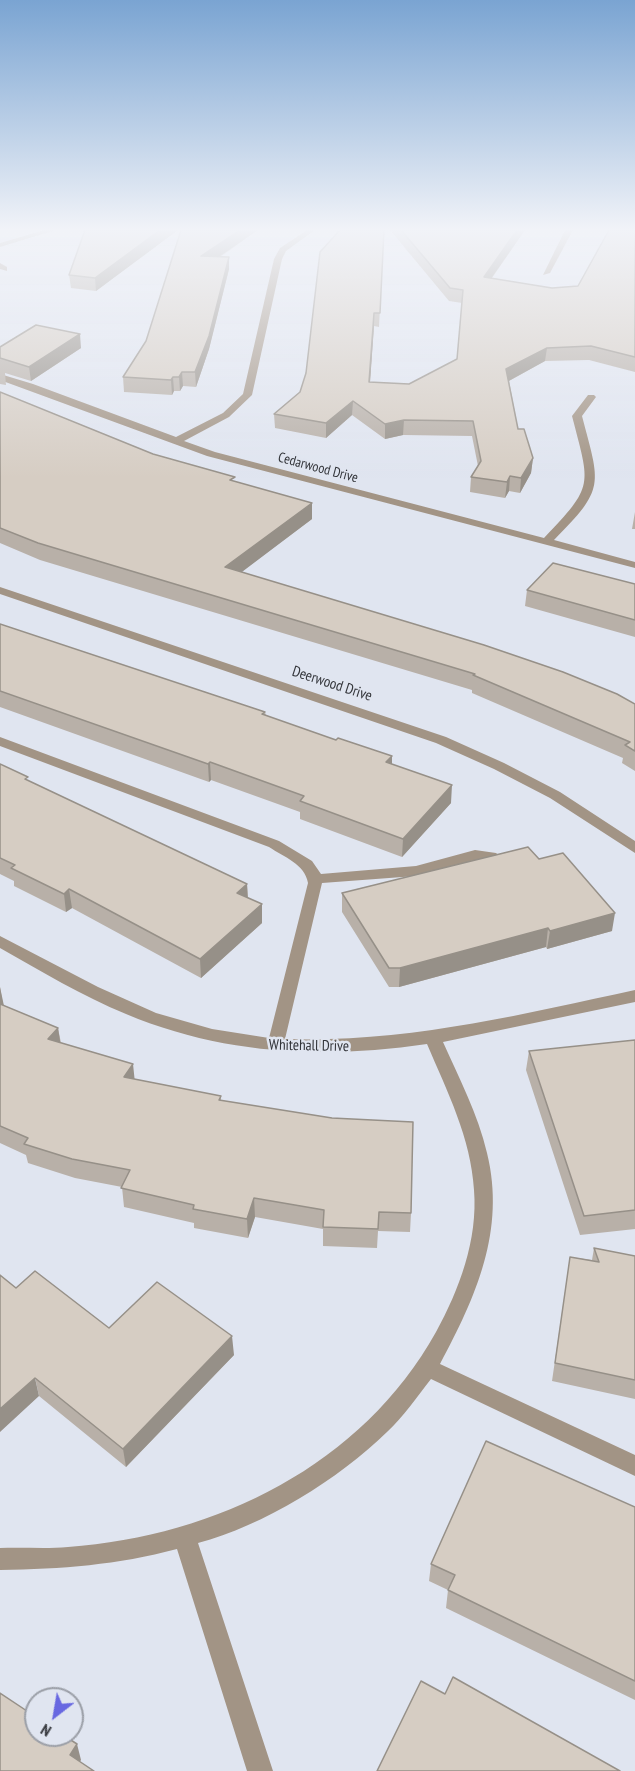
<!DOCTYPE html>
<style>
body{margin:0}
#map{position:relative;width:635px;height:1771px;overflow:hidden;background:#e0e5f0;font-family:"PT Sans Narrow",sans-serif}
canvas{display:block}
.north{position:absolute;left:24px;top:1687px;width:60px;height:60px;box-sizing:border-box;background:#e0e5f0;border:2px solid #9b9fa7;border-radius:50%;rotate:211deg;font-size:16px;font-weight:700;line-height:24px;text-align:center;color:#33353a}
.north::after{content:'';display:block;margin:auto;width:21px;height:27px;background:#6868e1;clip-path:polygon(50% 0,100% 100%,50% 72%,0 100%)}
</style>
<div id="map">
<canvas width="635" height="1771"></canvas>
<div class="north">N</div>
</div>
<script>
const context = document.querySelector('canvas').getContext('2d');
context.lineJoin = 'round';
function fill(path, color) { context.fillStyle = color; context.fill(path, 'evenodd'); }
function trace(path, color, width, dash) { context.strokeStyle = color; context.lineWidth = width; context.lineCap = dash ? 'butt' : 'round'; context.setLineDash(dash || []); context.stroke(path); }
function drawText(font, color, halo, rows, align = 'center') {
  context.font = font + ' "PT Sans Narrow",sans-serif'; context.lineWidth = 5; context.setLineDash([]); context.textBaseline = 'middle'; context.strokeStyle = halo; context.fillStyle = color; for (const [text, x, y, turn = 0] of rows) {
    context.save(); context.translate(x, y); context.rotate((+turn || 0) * Math.PI / 180); context.textAlign = isNaN(turn) ? turn : align; if (halo) context.strokeText(text, 0, 0); context.fillText(text, 0, 0); context.restore();
  }
}
fill(new Path2D(`
 M44,230H56L0,247V243Z
 M307,230H315L286,251L282,259L252,395L229,417L184,441L215,452L544,538C595,485 590,486 572,416L588,395H594L596,397L582,416C600,485 606,488 554,540L635,562V568L207,456L0,380V374L33,384L176,437L223,413L243,394L274,259L280,248Z
 M565,230H573L550,273L543,275Z
 M0,263L7,267V271L0,269Z
 M0,587L446,737L504,763L560,792L635,841V853L550,798L494,769L436,743L0,594Z
 M0,737L279,841L312,861L321,874L416,866L475,850L496,853L512,865L505,870L488,860H475L416,876L322,883L285,1039C405,1043 519,1015 635,990V1002L443,1042C459,1078 478,1114 487,1153C506,1230 476,1297 440,1364L635,1455V1476L431,1379C417,1397 403,1417 387,1432C339,1479 263,1526 198,1543L273,1771H247L177,1549C117,1565 62,1569 0,1570V1548C23,1547 46,1549 68,1547C217,1536 362,1465 436,1332C459,1290 478,1240 474,1190C471,1138 447,1091 427,1044C324,1059 224,1055 126,1014C82,996 41,971 0,948V936L98,987L156,1013L212,1029L269,1038L308,883C305,864 284,857 269,847L0,746Z`), '#a29485');
fill(new Path2D(`
 M85,230H178L96,291L71,288L69,275Z
 M181,230H258L220,257H229V269L209,349L196,387L183,386L180,391H174L172,395L124,392L123,377L146,341Z
 M384,230L379,327L374,326L370,382L409,384L457,359L462,303L449,301L390,230H525L492,278L552,288L578,286L635,230V372L589,360L545,361L509,381L518,429L533,458L531,473L520,493L509,491L505,498L470,492L471,477L478,466L472,436L403,435L385,439L352,415L326,438L275,428L274,414L300,392Z
 M0,347L81,348L31,381L5,373L6,385L0,384Z
 M0,392L153,454L235,482L312,519L241,572L635,704V771L622,763L623,758L472,693V690L40,560L0,543Z
 M635,512V529H632Z
 M635,584V637L525,606L527,590Z
 M0,624L265,712L266,716L336,740L392,756V764L451,803L402,857L300,819V812L211,780L209,782L0,707Z
 M0,764L29,781L247,884L248,898L262,904V923L201,978L72,908L66,912L14,886V881L0,874Z
 M539,859L612,931L547,949L546,947L399,987H389L342,912V893Z
 M0,987L3,1005L58,1028L61,1043L134,1079L221,1096V1100L411,1213L410,1232L378,1231L377,1248L323,1246V1229L255,1217L248,1238L194,1228V1223L124,1207L122,1187L75,1178L28,1163L26,1155L0,1143Z
 M635,1041V1229L580,1235L526,1070L529,1051Z
 M594,1248L635,1256V1399L552,1381L570,1257L592,1260Z
 M16,1288L109,1328L234,1355L126,1467L39,1396Z
 M635,1507V1700L446,1608L448,1590L429,1581L431,1564Z`), '#b8b0a8');
fill(new Path2D(`
 M160,230H178L96,291L95,278Z
 M240,230H258L201,269V256Z
 M517,230H525L483,290L484,277Z
 M229,257V269L209,349L196,387L195,372Z
 M374,313V326L369,396V382Z
 M80,334L81,348L31,381L29,367Z
 M547,348L545,361L505,383L506,369Z
 M182,372L183,386L180,391L179,377Z
 M173,377L174,391L172,395L171,380Z
 M353,401L352,415L326,438V423Z
 M404,420L403,435L385,439V424Z
 M533,458L531,473L520,493L521,478Z
 M510,476L509,491L505,498L507,482Z
 M312,503V519L226,584L225,567Z
 M392,756V774L386,762Z
 M210,762L211,780L209,782L208,764Z
 M452,785L451,803L402,857L403,839Z
 M247,884L248,903L237,893Z
 M69,889L72,908L66,912L64,894Z
 M262,904V923L201,978L200,959Z
 M615,913L612,931L547,949L550,931Z
 M548,928L546,947L399,987L400,968Z
 M0,987L4,1006L0,1009Z
 M58,1028L61,1047L48,1039Z
 M133,1064L135,1083L124,1077Z
 M254,1198L255,1217L248,1238L247,1219Z
 M232,1336L234,1355L126,1467L123,1449Z
 M35,1378L39,1396L0,1432V1409Z
 M77,1744L81,1760L74,1771L70,1755Z`), '#969088');
const building = new Path2D(`
 M85,230H160L95,278L69,275Z
 M181,230H240L201,256L229,257L209,336L195,372H182L179,377H173L171,380L123,377L146,341Z
 M340,230H384L380,313H374L369,382L409,384L457,359L463,290L450,288L401,230H517L484,277L552,288L578,286L609,230H635V357L591,346L547,348L506,369L518,429H524L533,458L521,478L510,476L507,482L471,477L481,461L473,421L404,420L385,424L353,401L326,423L274,414L300,392L306,373L320,252Z
 M36,325L80,334L29,367L0,358V347Z
 M0,392L153,454L235,477L230,480L312,503L225,567L484,645L563,672L617,694L635,704V751L625,745L630,742L473,675L475,674L38,543L0,528Z
 M553,563L635,584V620L527,590Z
 M0,624L265,712L262,714L336,740L338,738L392,756L386,762L452,785L403,839L300,801L304,796L210,762L208,764L0,691Z
 M0,764L28,777L25,779L247,884L237,893L262,904L200,959L69,889L64,894L11,868L15,865L0,858Z
 M528,847L539,859L563,853L615,913L550,931L548,928L400,968H389L342,893Z
 M0,1004L58,1028L48,1039L133,1064L124,1077L221,1096L219,1100L332,1118L413,1122L411,1213L379,1212L378,1229L323,1227L324,1210L254,1198L247,1219L193,1209L194,1205L121,1188L130,1170L72,1159L24,1144L28,1138L0,1126Z
 M635,1040V1210L584,1216L529,1051Z
 M594,1248L635,1256V1380L555,1363L570,1257L599,1262Z
 M35,1271L109,1328L157,1282L232,1336L123,1449L35,1378L0,1409V1275L16,1288Z
 M486,1441L635,1507V1681L448,1590L455,1575L431,1564Z
 M453,1677L620,1771H377L421,1681L445,1694Z
 M0,1693L36,1717V1735H63L77,1744L70,1755L94,1771H0Z`);
fill(building, '#d6cdc3');
trace(building, '#969088', 1.5);
const sky = context.createLinearGradient(0, 0, 0, 478);
sky.addColorStop(0, '#7aa4d2');
sky.addColorStop(0.48, '#f1f3f8');
sky.addColorStop(1, '#f1f3f800');
context.fillStyle = sky;
context.fillRect(0, 0, 635, 478);
drawText('14px', '#33353a', '#e0e5f0', [
 ["Cedarwood Drive",318,468,15]
]);
drawText('15px', '#33353a', '#e0e5f0', [
 ["Deerwood Drive",332,684,18],
 ["Whitehall Drive",309,1046,1]
]);
</script>
